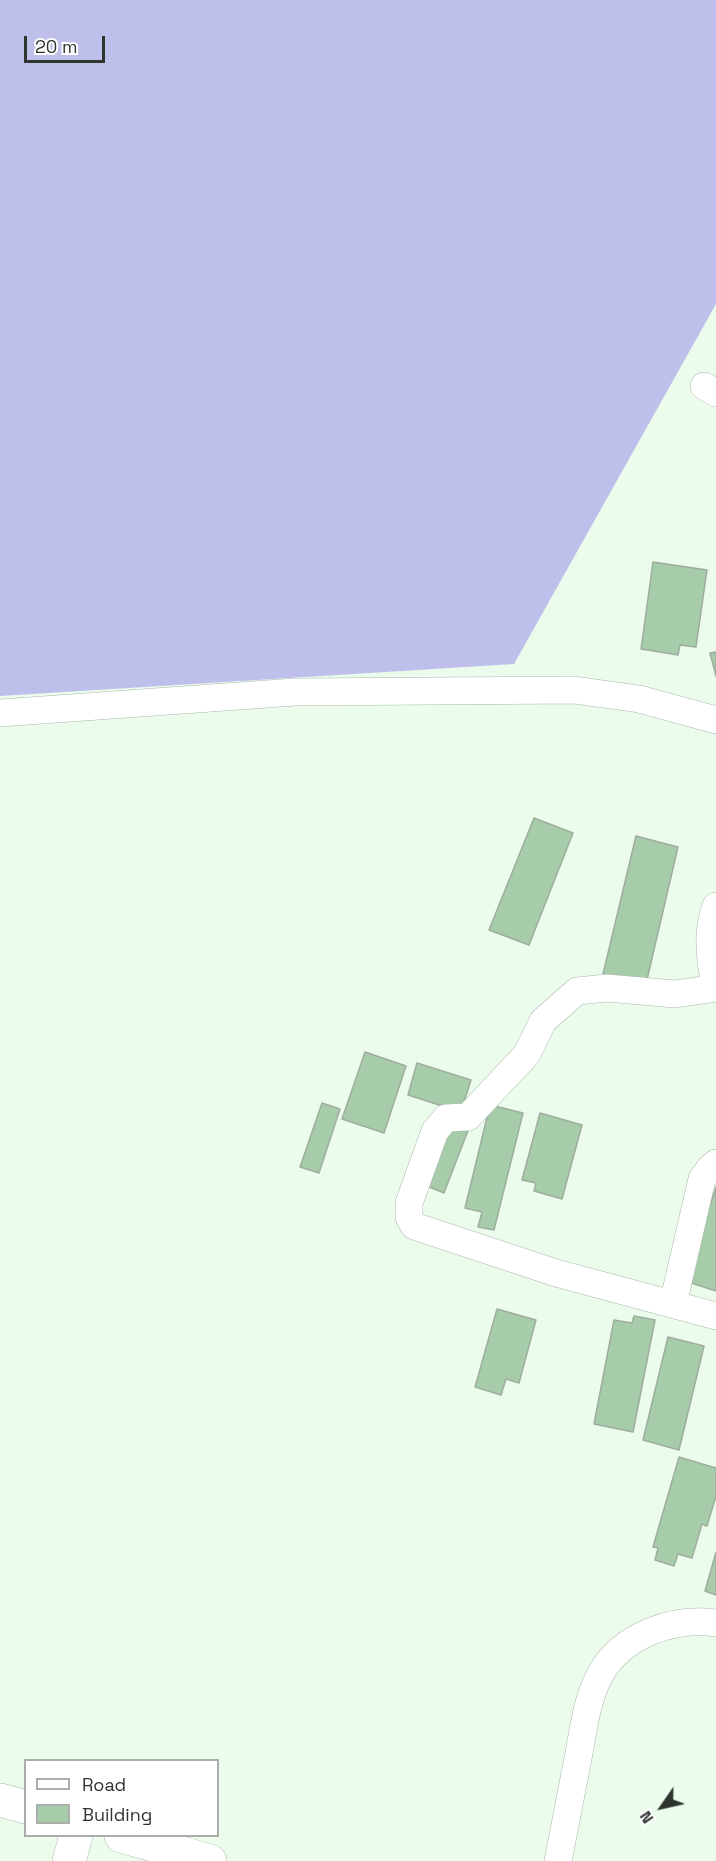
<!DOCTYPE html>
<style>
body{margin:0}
#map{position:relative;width:716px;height:1861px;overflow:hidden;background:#ebfbec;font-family:"Space Grotesk",sans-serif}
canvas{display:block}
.legend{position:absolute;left:24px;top:1759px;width:195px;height:78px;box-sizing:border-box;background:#fff;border:2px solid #abaeab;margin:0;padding:8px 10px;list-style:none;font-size:18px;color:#2e342e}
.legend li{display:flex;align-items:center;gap:12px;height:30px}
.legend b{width:30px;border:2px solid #abaeab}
.north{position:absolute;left:632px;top:1777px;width:60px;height:60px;-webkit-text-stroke:4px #fff;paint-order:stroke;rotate:236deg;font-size:16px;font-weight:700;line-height:24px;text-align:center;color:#2e342e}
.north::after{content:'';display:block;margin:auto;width:21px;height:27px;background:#2e342e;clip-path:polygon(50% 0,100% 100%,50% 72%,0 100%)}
.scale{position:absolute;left:24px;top:36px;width:81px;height:27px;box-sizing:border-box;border:3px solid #2e342e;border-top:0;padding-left:8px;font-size:18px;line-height:21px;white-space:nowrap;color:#2e342e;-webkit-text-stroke:4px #fff;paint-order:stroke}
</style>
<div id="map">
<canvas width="716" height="1861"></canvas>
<ul class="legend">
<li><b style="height:8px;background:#fff"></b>Road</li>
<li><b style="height:16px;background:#a6cca9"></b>Building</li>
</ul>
<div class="north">N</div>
<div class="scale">20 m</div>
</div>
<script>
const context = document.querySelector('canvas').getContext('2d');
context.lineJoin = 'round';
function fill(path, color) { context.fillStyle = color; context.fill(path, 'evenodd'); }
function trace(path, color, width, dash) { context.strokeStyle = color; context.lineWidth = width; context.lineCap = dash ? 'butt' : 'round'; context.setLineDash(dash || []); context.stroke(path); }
fill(new Path2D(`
 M0,0H716V304L514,664L0,696Z`), '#bfbfeb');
const building = new Path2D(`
 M653,562L707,570L696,647L680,645L678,655L641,649Z
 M716,652V676L710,653Z
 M534,818L573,833L529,945L489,930Z
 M636,836L678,847L646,984L603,974Z
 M365,1052L406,1066L384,1133L342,1119Z
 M417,1063L471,1080L461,1112L408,1095Z
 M322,1103L340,1109L319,1173L300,1167Z
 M490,1105L523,1113L494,1230L478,1227L482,1212L465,1208Z
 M540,1113L582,1125L562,1199L534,1191L536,1183L522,1180Z
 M451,1121L469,1128L444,1193L427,1186Z
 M716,1187V1291L685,1281Z
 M497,1309L536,1320L519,1383L506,1379L501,1395L475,1387Z
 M634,1316L655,1320L633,1432L594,1424L614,1320L632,1323Z
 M668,1337L704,1346L679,1450L643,1440Z
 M679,1457L716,1468V1496L707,1526L702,1524L692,1558L678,1554L674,1566L655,1560L658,1548L653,1547Z
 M716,1552V1595L705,1591Z`);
fill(building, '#a6cca9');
trace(building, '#9ead9f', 1.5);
const minor = new Path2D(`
 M704,386L716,393
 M0,713L295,692L574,690L639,699L716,720
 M716,906C706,931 710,963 716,988
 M716,988L675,994L607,988L577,991L543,1021L527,1054L468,1117L446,1118L435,1131L409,1203V1217L414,1226L556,1273L716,1316
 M673,1304L702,1179L710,1168L716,1163
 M558,1861C565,1825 572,1789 579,1753C584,1726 587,1698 601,1673C623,1635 673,1617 716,1623`);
const trunk = new Path2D(`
 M0,1800L26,1807
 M121,1836L210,1861
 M69,1861L76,1836`);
trace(minor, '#a9b8aa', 28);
trace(trunk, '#a9b8aa', 34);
trace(minor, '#fff', 27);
trace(trunk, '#fff', 33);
</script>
